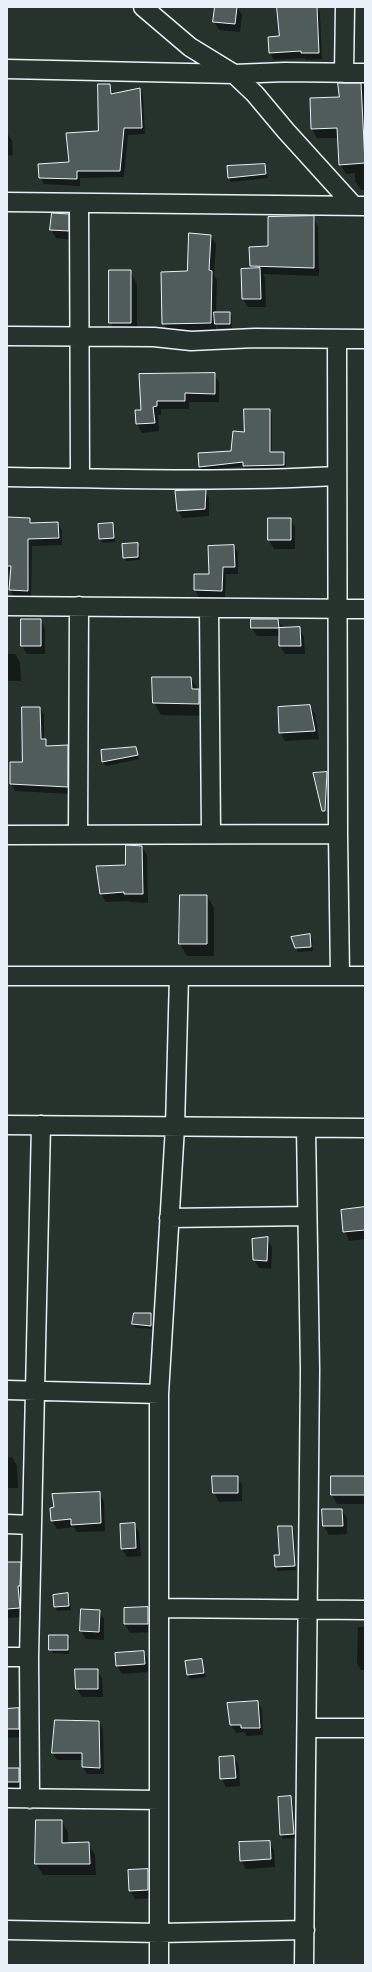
<!DOCTYPE html>
<style>
body{margin:0}
#map{position:relative;width:372px;height:1972px;overflow:hidden;background:#26332d;font-family:Caveat,sans-serif}
canvas{display:block}
.frame{position:absolute;inset:0;border:8px solid #e8f1f8;pointer-events:none}
</style>
<div id="map">
<canvas width="372" height="1972"></canvas>
<div class="frame"></div>
</div>
<script>
const context = document.querySelector('canvas').getContext('2d');
context.lineJoin = 'round';
function fill(path, color) { context.fillStyle = color; context.fill(path, 'evenodd'); }
function trace(path, color, width, dash) { context.strokeStyle = color; context.lineWidth = width; context.lineCap = dash ? 'butt' : 'round'; context.setLineDash(dash || []); context.stroke(path); }
fill(new Path2D(`
 M216,7H237L242,15L240,32L219,30L214,21Z
 M278,7H317L320,13L322,59L306,60L305,58L274,60L270,53L280,37Z
 M339,84H365V190H361L355,181V173L346,174L340,164L339,138H317L312,129L311,99L340,98Z
 M110,85L114,95L139,89L143,96L145,134L128,135L124,177L80,178V186L44,184L40,177L70,163L99,132Z
 M7,133L12,141L13,155L7,156Z
 M265,165L268,178L231,182L229,178Z
 M68,215L73,224V240L56,238L51,229Z
 M313,217L318,226L319,276L263,274L265,278L266,307H248L243,299L253,270L251,266L269,247Z
 M211,236L216,244L214,275L217,280L216,313H229L232,317V328H218L216,324V331L168,332L163,323Z
 M130,271L137,284V335H117L110,323Z
 M214,374L219,382V402H189V409H161V415H158L159,431L142,433L137,424L136,411H142L140,375Z
 M270,410L272,414V453H284L286,457V469H246L244,466L202,471L200,467L199,454L232,452L245,433Z
 M205,491L209,498V516L182,518L178,511L176,492Z
 M7,518L29,519L32,524L58,523L62,531V545L32,546L31,598L14,597L10,589L11,573L7,568Z
 M269,519H290L295,527V549H274L269,540Z
 M112,524L115,528V542L103,543L100,539Z
 M137,544L140,548V560L126,561L124,557Z
 M234,546L238,553V574H226L225,597H199L195,590V575H210Z
 M40,620L45,628V654H27L22,646Z
 M278,620L283,628H299L304,637L305,654H285L280,646V636H257L252,628Z
 M7,654H15L20,662L21,681H7Z
 M191,678L206,702V716L161,715L154,703Z
 M310,706L315,714L319,739L285,741L280,732Z
 M40,708L44,715V740L49,747L67,746L72,753L71,794L15,791L11,784L23,763Z
 M136,748L139,759L106,766L103,762L102,751Z
 M327,773L329,777L325,815L314,774Z
 M142,847L147,855L148,903L130,902L129,901L106,902L101,894Z
 M207,896L214,908V956H187L180,944Z
 M309,935L312,939L313,951L298,952L296,947Z
 M365,1208V1239L349,1241L342,1224Z
 M267,1239L272,1247L271,1269L259,1268L254,1259Z
 M150,1314L152,1318L153,1329L136,1328L133,1324Z
 M12,1457L17,1466L18,1488H7V1458Z
 M213,1477H237L242,1485V1501L219,1502L214,1493Z
 M332,1477H365V1504H337L332,1495Z
 M99,1493L104,1501L105,1531L77,1532L74,1527L57,1529L52,1521Z
 M323,1510H342L347,1518V1534L329,1535L324,1526Z
 M134,1524L139,1532L141,1556L127,1557L122,1549Z
 M292,1527L294,1531L296,1570L278,1571L276,1567Z
 M7,1563H20L25,1571L24,1617L7,1618Z
 M67,1594L70,1598L71,1610L57,1611L55,1607Z
 M148,1608L153,1617V1632L130,1633L125,1624V1609Z
 M99,1611L104,1619V1640L86,1639L81,1631Z
 M358,1627H365V1670H361L357,1663Z
 M67,1636L70,1640L69,1654L53,1653L50,1649Z
 M144,1652L148,1660L149,1672L122,1674L117,1666Z
 M201,1660L206,1677L190,1679L188,1675Z
 M97,1670L102,1678L103,1697H82L77,1689Z
 M258,1702L262,1710L263,1735L246,1736L244,1732L236,1733L231,1725L228,1704Z
 M18,1709L23,1718V1737L7,1738V1710Z
 M99,1722L103,1729L104,1774H87L83,1767V1760H57L53,1753Z
 M234,1757L239,1766L240,1786L226,1787L221,1778Z
 M7,1769H19L24,1777V1790L7,1791Z
 M290,1797L293,1801L295,1838L283,1839L281,1835Z
 M37,1821H62L68,1833V1844L88,1843L95,1855L96,1875H43L36,1864Z
 M269,1842L274,1850L275,1867L246,1869L241,1860Z
 M147,1870L152,1878L153,1898L135,1899L130,1891Z`), '#0007');
const building = new Path2D(`
 M215,7H237L235,24L213,22Z
 M277,7H317L319,53H301V51L269,53L268,37L279,36Z
 M338,83H361L365,163L339,165L337,128L311,129L310,98L339,97Z
 M98,84H110L111,94L140,88L142,128H124L120,171H77V179L39,178L38,164L69,162L66,133L98,131Z
 M265,164L266,174L228,178L227,166Z
 M52,213L69,214V231L50,230Z
 M314,216V268L250,266L249,247L268,246V217Z
 M189,233L211,235L209,270L212,271L211,323L162,324L161,272L187,271Z
 M260,268L261,299H242L241,269Z
 M109,270H131V323H109Z
 M214,312H230V324H215Z
 M215,373V394L185,393V401H157V406L153,407L155,423L136,424L135,410H141L139,374Z
 M244,409H270V452H284V465L243,466V462L199,467L198,453L231,451L233,431L244,432Z
 M206,490L205,509L177,511L175,491Z
 M7,517L30,518V523L58,522L59,538L28,539V591L9,590L11,566H7Z
 M268,518H291V540H268Z
 M113,523L114,538L99,539L98,524Z
 M138,543V557L123,558L122,544Z
 M234,545L235,567H223L222,591L194,590V574H209L208,546Z
 M21,619H41V646H21Z
 M251,619H278L279,628H251Z
 M300,627L301,646H279V628Z
 M152,677H191L192,689H199V704L153,703Z
 M310,705L315,731L279,733L278,707Z
 M22,707H40L41,739H46V746L68,745V787L10,784V762H22Z
 M136,747L138,755L102,762L101,750Z
 M327,772L325,811H322L313,773Z
 M126,845L142,846L143,894H124V892L100,894L96,866L125,865Z
 M180,895H207V944H179Z
 M310,934L311,947L295,948L291,937Z
 M365,1207V1230L343,1232L341,1210Z
 M268,1237L267,1261L253,1260L252,1239Z
 M134,1313H151V1326L132,1324Z
 M212,1476H238V1493H213Z
 M331,1476H365V1495H331Z
 M100,1492L101,1523L71,1525V1519L51,1521L50,1508L54,1507L52,1494Z
 M322,1509H342L343,1526H323Z
 M135,1523L136,1548L121,1549L120,1524Z
 M278,1526H292L295,1566L275,1567L274,1555H279Z
 M7,1562H21L20,1586H18L20,1608L7,1609Z
 M68,1593L69,1606L54,1607L53,1595Z
 M148,1607V1624H124V1608Z
 M81,1609L100,1610L99,1632L80,1631Z
 M49,1635H68V1650H49Z
 M144,1651L145,1664L116,1666L115,1653Z
 M202,1659L204,1673L187,1675L185,1661Z
 M75,1669H98V1689H76Z
 M258,1701L260,1728H241V1725H230L227,1703Z
 M19,1708V1729H7V1709Z
 M55,1720L99,1721L100,1768L82,1767V1753H52Z
 M234,1756L236,1778L220,1779L219,1757Z
 M7,1768H19V1782H7Z
 M291,1796L294,1834L280,1835L278,1797Z
 M36,1820H62V1843L89,1842L90,1864H35Z
 M270,1841L271,1859L240,1861L239,1842Z
 M148,1869V1890L129,1891L128,1870Z`);
fill(building, '#505c59');
trace(building, '#e8f1f8', 1);
const street = new Path2D(`
 M143,7L190,47L234,74L255,94L286,131L354,206
 M7,69L234,74L285,72L365,73
 M344,73L345,7
 M7,202L365,206
 M79,203L80,478
 M7,336L154,337L191,341L255,338L365,339
 M337,339L338,834L340,976
 M7,477C117,479 227,482 337,476
 M7,606L365,609
 M209,608L211,834
 M7,835L338,834
 M78,835L79,606
 M7,976H365
 M7,1125L365,1128
 M169,1218L307,1216
 M7,1390L159,1394
 M7,1524L31,1525
 M159,1608L365,1610
 M7,1657H29
 M307,1728H365
 M7,1798L159,1800
 M30,1799L29,1657L41,1125
 M7,1930L159,1933L305,1930
 M159,1965V1394L175,1127L179,976
 M304,1965L310,1370L306,1128`);
trace(street, '#e8f1f8', 21);
trace(street, '#26332d', 18);
</script>
